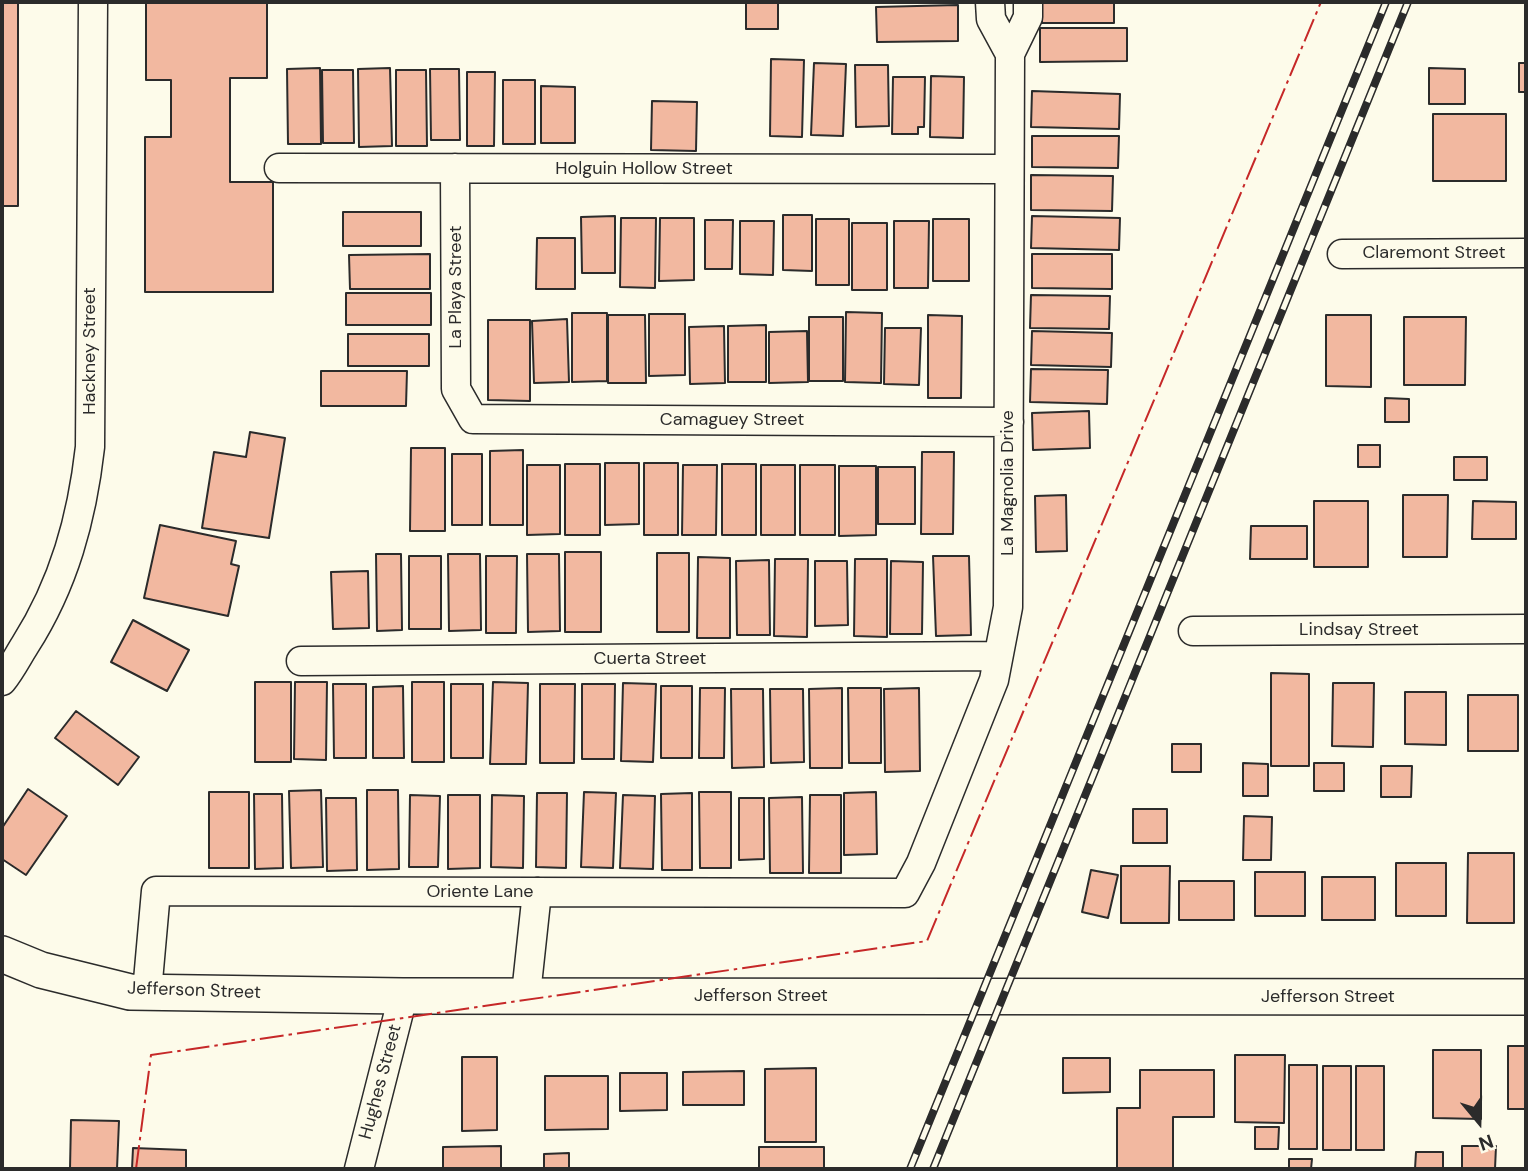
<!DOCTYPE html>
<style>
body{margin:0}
#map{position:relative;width:1528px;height:1171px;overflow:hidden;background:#fdfbea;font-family:"DM Sans",sans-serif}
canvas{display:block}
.frame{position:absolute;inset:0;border:4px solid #2b2b2b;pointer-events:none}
.north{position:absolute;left:1444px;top:1087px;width:70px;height:70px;-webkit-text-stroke:5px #fdfbea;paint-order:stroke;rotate:161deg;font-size:19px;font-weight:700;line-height:28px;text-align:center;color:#2b2b2b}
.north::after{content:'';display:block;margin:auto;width:24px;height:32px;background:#2b2b2b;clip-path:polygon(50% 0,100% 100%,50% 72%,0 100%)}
</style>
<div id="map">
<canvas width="1528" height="1171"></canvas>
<div class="frame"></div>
<div class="north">N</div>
</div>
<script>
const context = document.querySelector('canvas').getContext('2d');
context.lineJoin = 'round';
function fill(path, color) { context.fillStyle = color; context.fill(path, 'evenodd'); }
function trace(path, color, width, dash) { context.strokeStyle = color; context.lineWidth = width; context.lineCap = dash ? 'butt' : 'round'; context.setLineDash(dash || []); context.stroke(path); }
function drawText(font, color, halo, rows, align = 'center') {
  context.font = font + ' "DM Sans",sans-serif'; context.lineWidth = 5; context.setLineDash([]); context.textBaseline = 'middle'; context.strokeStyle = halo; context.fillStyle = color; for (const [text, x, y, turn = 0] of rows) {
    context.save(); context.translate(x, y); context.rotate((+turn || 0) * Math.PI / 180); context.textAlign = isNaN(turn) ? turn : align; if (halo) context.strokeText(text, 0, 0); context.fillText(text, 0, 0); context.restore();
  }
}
const building = new Path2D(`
 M2,2H18V206H2Z
 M146,2H267V78H230V182H273V292H145V137H171V80H146Z
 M746,2H778V29H746Z
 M1042,2H1114V23H1042Z
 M958,5V41L877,42L876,7Z
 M1040,28H1127V61L1040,62Z
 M771,59L804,60L802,137L770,136Z
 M814,63L846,64L843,136L811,135Z
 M1519,63H1526V92H1519Z
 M855,65H888L889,126L856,127Z
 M320,68L321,144H288L287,69Z
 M390,68L392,146L359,147L358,69Z
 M1429,68L1465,69V104H1429Z
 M430,69H459L460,140H431Z
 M322,70H353L354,143H323Z
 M396,70H426L427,146H396Z
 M467,72H495L494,146H467Z
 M931,76L964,77L963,138L930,137Z
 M893,77H925L924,127H918V134H892Z
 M503,80H535V144H503Z
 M541,86L575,87V143H541Z
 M1032,91L1120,94L1119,129L1031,127Z
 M652,101L697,102L696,151L651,150Z
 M1433,114H1506V181H1433Z
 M1032,136H1119L1118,168L1032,167Z
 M1031,175L1113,176L1112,211L1031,210Z
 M343,212H421V246H343Z
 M783,215H812V271L783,270Z
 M615,216V273H582L581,217Z
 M1032,216L1120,218L1119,250L1031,248Z
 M621,218H656L655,288L620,287Z
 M660,218H694V280L659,281Z
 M816,219H849V285H816Z
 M933,219H969V281H933Z
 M705,220H733L732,269H705Z
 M740,221H774L773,275L740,274Z
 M894,221H929L928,288H894Z
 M852,223H887V290H852Z
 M537,238H575V289H536Z
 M430,254V289H350L349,255Z
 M1032,254H1112V289L1032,288Z
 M346,293H431V325H346Z
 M1031,295L1110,296L1109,329L1030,328Z
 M846,312L882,313L881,383L845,382Z
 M572,313H607V381L572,382Z
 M649,314H685V375L649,376Z
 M608,315H645L646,383H608Z
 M928,315L962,316L961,398H928Z
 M1326,315H1371V387L1326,386Z
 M809,317H843V381H809Z
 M1404,317H1466L1465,385H1404Z
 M567,319L569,382L534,383L532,321Z
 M488,320H530V401L488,400Z
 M766,325V382H728V326Z
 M724,326L725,383L690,384L689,327Z
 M885,328H921L919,385L884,384Z
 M807,331L808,382L769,383V332Z
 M1032,331L1112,333L1111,367L1031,365Z
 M348,334H429V366H348Z
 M1031,369L1108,370L1107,404L1030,402Z
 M321,371H407L406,406H321Z
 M1385,398L1409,399V422H1385Z
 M1089,411L1090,448L1033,450L1032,413Z
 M250,432L285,438L269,538L202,528L214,452L246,457Z
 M1358,445H1380V467H1358Z
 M411,448H445V531H410Z
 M523,450V525H490V451Z
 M922,452H954L953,534H921Z
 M452,454H482V525H452Z
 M1454,457H1487V480H1454Z
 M605,463H639V524L605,525Z
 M644,463H678V535H644Z
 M565,464H600V535H565Z
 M722,464H756V535H722Z
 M527,465H560V534L527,535Z
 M683,465H717L716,535H682Z
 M761,465H795V535H761Z
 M800,465H835V535H800Z
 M839,466H876V535L839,536Z
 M878,467H915V524H878Z
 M1066,495L1067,551L1036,552L1035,496Z
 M1403,495H1448L1447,557H1403Z
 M1314,501H1368V567H1314Z
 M1473,501L1516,502V539H1472Z
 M160,525L236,541L231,564L239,566L228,616L144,598Z
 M1251,526H1307V559H1250Z
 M565,552H601V632H565Z
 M657,553H689V632H657Z
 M376,554H401L402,630L377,631Z
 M448,554H480L481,630L449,631Z
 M527,554H559L560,631L528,632Z
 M409,556H441V629H409Z
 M486,556H517L516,633H486Z
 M933,556H969L971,635L936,636Z
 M698,557L730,558V638H697Z
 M775,559H808L807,637L774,636Z
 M855,559H887V637L854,636Z
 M769,560L770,635H737L736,561Z
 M815,561H847L848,625L815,626Z
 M891,561L923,562L922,634H890Z
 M368,571L369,628L333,629L331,572Z
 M133,620L189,650L167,691L111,662Z
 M1271,673L1309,674V766H1271Z
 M255,682H291V762H255Z
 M295,682H327L326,760L294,759Z
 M412,682H444V762H412Z
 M493,682L528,683L526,764H490Z
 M623,683L656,684L653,762L621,761Z
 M1333,683H1374L1373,747L1332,746Z
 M333,684H366V758H334Z
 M451,684H483V758H451Z
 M540,684H575L574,763H540Z
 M582,684H615L614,759H582Z
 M403,686L404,758H373V687Z
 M661,686H692V758H661Z
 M700,688H725L724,758H699Z
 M842,688V768H810L809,689Z
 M848,688H881V763H849Z
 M919,688L920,771L885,772L884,689Z
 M731,689H763L764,767L732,768Z
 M770,689H803L804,762L771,763Z
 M1405,692H1446V745L1405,744Z
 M1468,695H1518V751H1468Z
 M76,711L139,757L118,785L55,738Z
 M1172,744H1201V772H1172Z
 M1243,763L1268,764V796H1243Z
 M1314,763H1344V791H1314Z
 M1381,766H1412L1411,797H1381Z
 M28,789L67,816L26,875L2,859V828Z
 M321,790L323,867L291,868L289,791Z
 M367,790H398L399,869L367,870Z
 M209,792H249V868H209Z
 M584,792L616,793L613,868L581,867Z
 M699,792H731V868H700Z
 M876,792L877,854L844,855V793Z
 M537,793H567L566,868L536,867Z
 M692,793V870H662L661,794Z
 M254,794H282L283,868L255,869Z
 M410,795L440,796L438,867H409Z
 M448,795H480V868L448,869Z
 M492,795L524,796L523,868L491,867Z
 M623,795L655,796L653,869L620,868Z
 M810,795H841V873H809Z
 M802,797L803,873H770L769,798Z
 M326,798H356L357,870L327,871Z
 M739,798H764V859L739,860Z
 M1133,809H1167V843H1133Z
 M1244,816L1272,817L1271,860H1243Z
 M1468,853H1514V923H1467Z
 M1396,863H1446V916H1396Z
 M1121,866H1170L1169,923H1121Z
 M1091,870L1118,875L1108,918L1082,912Z
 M1255,872H1305V916H1255Z
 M1322,877H1375V920H1322Z
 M1179,881H1234V920H1179Z
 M1508,1046H1526V1109H1508Z
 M1433,1050H1481V1119L1433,1118Z
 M1235,1055H1285L1284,1123L1235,1122Z
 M462,1057H497V1130L462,1131Z
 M1063,1058H1110V1092L1063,1093Z
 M1289,1065H1317V1149H1289Z
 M1323,1066H1351V1150H1323Z
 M1356,1066H1384V1150H1356Z
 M816,1068V1142H765V1069Z
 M1140,1070H1214V1117H1173V1169H1117V1108H1140Z
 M744,1071V1105H683V1072Z
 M620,1073H667V1110L620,1111Z
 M545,1076H608V1129L545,1130Z
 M71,1120L119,1121L117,1169H70Z
 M1255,1127H1279L1278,1149H1255Z
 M501,1146V1169H443V1147Z
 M1462,1146H1496L1495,1169H1462Z
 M759,1147H824V1169H759Z
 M133,1148L186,1150V1169H132Z
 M1416,1152H1443V1169H1415Z
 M569,1153V1169H544V1154Z
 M1289,1159H1312L1311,1169H1289Z`);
fill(building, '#f2b8a0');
trace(building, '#2b2b2b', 2);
const minor = new Path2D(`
 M990,2L991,19L1010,54L1028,17V2
 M279,168L1009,169
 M455,168L456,389L473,419L1009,422
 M1342,254L1526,253
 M1193,631L1526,629
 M301,661L998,656
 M2,681C11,670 18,656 25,645C64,584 82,518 90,447L93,2
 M147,992L156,891L905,893L921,863L994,680L1008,607L1010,54
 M526,994L537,892
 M359,1169L403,996`);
const tertiary = new Path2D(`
 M2,954L41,970L130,992L403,996L1526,997`);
trace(minor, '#2b2b2b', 31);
trace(tertiary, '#2b2b2b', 38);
trace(minor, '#fdfbea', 28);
trace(tertiary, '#fdfbea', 35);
const rail = new Path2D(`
 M910,1169L1386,2
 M933,1169L1408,2`);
trace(rail, '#2b2b2b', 8);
trace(rail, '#fdfbea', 5, [16]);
trace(new Path2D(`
 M136,1169L151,1055L927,941L1321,2`), '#c62828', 2, [24, 5, 3.5, 5]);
drawText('18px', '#2b2b2b', '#fdfbea', [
 ["Holguin Hollow Street",644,169],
 ["Claremont Street",1434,253],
 ["La Playa Street",456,287,-90],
 ["Hackney Street",90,351,-90],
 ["Camaguey Street",732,420],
 ["La Magnolia Drive",1008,483,-90],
 ["Lindsay Street",1359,630],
 ["Cuerta Street",650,659],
 ["Oriente Lane",480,892],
 ["Jefferson Street",194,991,2],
 ["Jefferson Street",761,996],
 ["Jefferson Street",1328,997],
 ["Hughes Street",381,1082,-75]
]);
</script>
